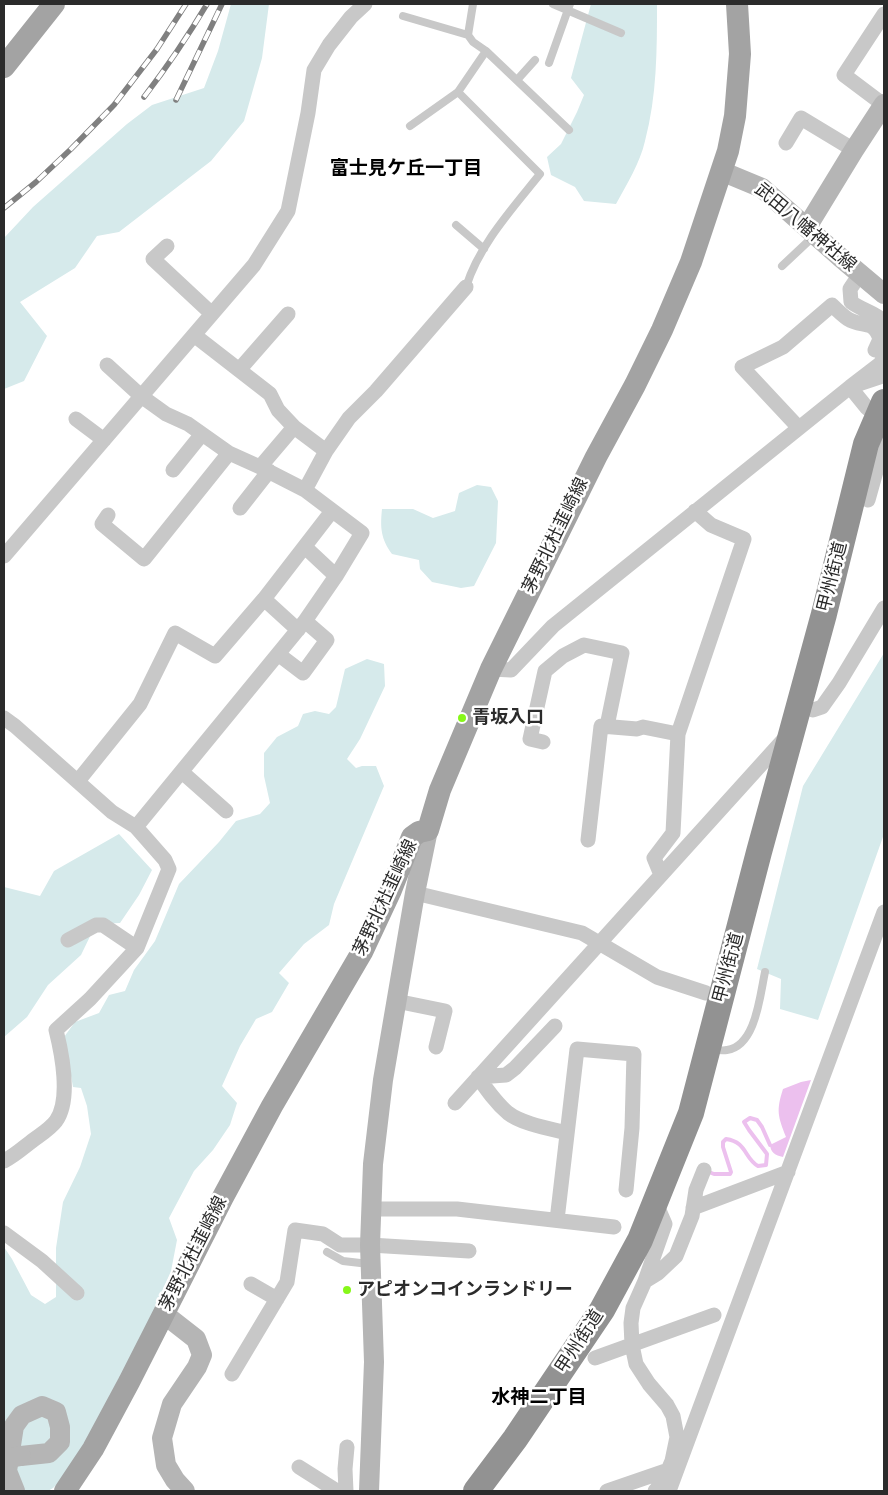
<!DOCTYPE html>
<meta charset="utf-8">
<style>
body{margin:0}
#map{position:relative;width:888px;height:1495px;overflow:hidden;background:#fff;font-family:"DejaVu Sans",sans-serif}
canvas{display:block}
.frame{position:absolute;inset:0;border:5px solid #2b2b2b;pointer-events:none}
</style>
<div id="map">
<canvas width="888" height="1495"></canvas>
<div class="frame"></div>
</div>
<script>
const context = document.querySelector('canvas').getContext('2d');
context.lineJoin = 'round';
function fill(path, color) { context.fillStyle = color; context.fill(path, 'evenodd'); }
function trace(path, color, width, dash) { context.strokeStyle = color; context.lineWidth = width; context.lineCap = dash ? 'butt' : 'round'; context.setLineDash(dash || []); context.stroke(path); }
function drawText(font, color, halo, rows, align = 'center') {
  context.font = font + ' "DejaVu Sans","Noto Sans JP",sans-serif'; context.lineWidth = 5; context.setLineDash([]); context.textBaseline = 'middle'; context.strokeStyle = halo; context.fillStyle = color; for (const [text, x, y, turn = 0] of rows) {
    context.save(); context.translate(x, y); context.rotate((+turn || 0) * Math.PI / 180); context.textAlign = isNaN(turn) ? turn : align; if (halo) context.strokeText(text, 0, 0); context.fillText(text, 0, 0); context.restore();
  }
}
fill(new Path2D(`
 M231,4H269L262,58L244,121L211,161L119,232L97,236L75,268L20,302L47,336L24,381L4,389V238L33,207L127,124L152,105L204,88L218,51Z
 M591,4H657C657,50 657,96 645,141C640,163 627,184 616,204L584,201L575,187L551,175L547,157L561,144L577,112L584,95L571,78Z
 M477,485L491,487L498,501L496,543L474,586L461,588L432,582L420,569L419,560L392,554C381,539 380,528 382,509H413L433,518L455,511L459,493Z
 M884,653V834L818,1020L780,1009L781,979L757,969L803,786Z
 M367,659L384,664L385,686L360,739L347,759L356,768L362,766H376L384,786L334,904L329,925L304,944L279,973L289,983L272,1012L256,1019L240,1046L222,1086L237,1103L230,1125L213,1150L194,1171L169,1218L177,1240L171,1271L152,1315L70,1472L53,1488L48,1491H4V1247L12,1259L31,1295L45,1304L56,1297V1248L63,1202L80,1167L91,1134L87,1106L81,1088L73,1087L64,1037L75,1022L99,1013L109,995L125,991L134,970L155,941L179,884L219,842L236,821L260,814L270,803L264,776V753L277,737L298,726L303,714L315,711L329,714L336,707L345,669Z
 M119,834L152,870L139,895L120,923L96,924L81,955L48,985L27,1017L4,1037V887L40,896L54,871Z`), '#d6eaeb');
fill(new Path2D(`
 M811,1080L783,1157C775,1155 771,1153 770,1145L786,1137C778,1116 776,1111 783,1089L801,1082Z`), '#ecc0ee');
trace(new Path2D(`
 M706,1171L714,1174H730L731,1172L723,1147V1142L726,1139C747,1142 744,1158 758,1166L766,1165L767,1154L749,1130L744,1122L750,1118L757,1120L762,1127L770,1145`), '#ecc0ee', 4);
trace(new Path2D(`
 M553,4L621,33
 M403,16L468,35L473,42L486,51L458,92
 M468,35L473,4
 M486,51L569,130
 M549,63L570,4
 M517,80L535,60
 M410,126L458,92L540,174C512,209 479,245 466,287
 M456,225L484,249
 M782,266L815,235
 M711,1049C716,1050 722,1051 727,1050C756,1046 760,995 765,972
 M327,1252L343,1261L369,1264`), '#c8c8c8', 8);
trace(new Path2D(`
 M884,105L844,75L884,14
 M786,143L801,118L854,150
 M167,246L153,259L212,314
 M860,274L850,289L851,302C861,310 877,313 884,322
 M194,335L270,394L278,410L294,427L326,451
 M239,370L288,314
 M867,408L850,387L880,377
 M76,419L104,440
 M799,428L742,367L783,347L832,305C837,310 842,315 848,319C862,328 873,318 880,339L875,350
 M260,467L294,427
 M173,470L202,434
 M305,490L326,451L349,418L376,391L466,287
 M868,500L884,443
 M240,508L269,471
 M108,515L102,524L144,559L229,453
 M305,547L336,576
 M4,556L254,265L288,211L308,113L314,70L329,45L351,17L365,4
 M264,599L298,630
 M278,654L303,673L327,640L305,621
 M491,669L511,670L553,626L850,387L880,364L884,358
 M813,710L822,707L839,683L884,608
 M4,718L15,726L112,812L136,827L305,621L336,576L362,533L305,490L260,467L229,453L188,424L166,414L141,396L107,365
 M543,742L530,739L545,671L563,656L584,645L622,653L607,726
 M182,772L226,811
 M78,781L140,704L175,633L215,656L264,599L332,511
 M588,840L601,726L637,729L643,727L678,734
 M661,875L654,858L673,833L678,734L744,539L711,525L695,511
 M415,893L582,933L657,977L706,993
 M68,940L96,925H103L137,948
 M396,1001L445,1011L436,1047
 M478,1077C487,1090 496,1103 508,1113C522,1124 551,1129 567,1133
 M478,1077L506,1075L515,1068L555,1026
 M455,1103L786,737
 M4,1161C14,1156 23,1148 32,1141C40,1135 50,1129 56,1121C71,1100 62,1054 56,1030L90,999L137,948L169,869L165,860L136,827
 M693,1208L788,1172
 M371,1209H457L614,1227
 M557,1220L577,1049L634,1054L632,1128L626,1190
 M4,1233L42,1261L77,1293
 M645,1281L665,1224L655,1201
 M251,1284L277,1299
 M595,1358L714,1315
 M232,1374L287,1282L295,1230L323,1234L340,1245H370L469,1251
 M299,1467L337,1491
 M346,1491L345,1469L347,1447
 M607,1491L668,1470
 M655,1491L663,1482L672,1461L677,1437L673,1416L667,1405L649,1384L636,1364L632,1345L631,1323L633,1308L645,1281L658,1273L676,1256L692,1216L696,1190L704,1170
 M669,1491L884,912`), '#c8c8c8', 15);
trace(new Path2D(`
 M721,171L762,188L840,257L884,294
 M807,227L854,150L884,104
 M164,1314L196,1339L202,1355L197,1367L172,1404L162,1438L166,1465L175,1480L185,1491
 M15,1491L7,1471L14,1426L22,1415L42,1406L56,1412L60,1427V1442L49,1453L21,1456
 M369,1491L374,1362L370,1245L373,1164L383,1080L415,893L428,830`), '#b5b5b5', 20);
trace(new Path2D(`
 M4,67L54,4
 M65,1491L93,1449L129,1382L223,1197L272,1106L362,952L391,890L412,837L419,832L428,830L440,790L491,669L596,457L635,385L662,330L691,262L728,151L735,116L740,54L737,4`), '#a3a3a3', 22);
trace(new Path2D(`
 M476,1491L515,1439L602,1310L640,1240L691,1113L759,852L824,614L866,444L884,402`), '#929292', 26);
const rail = new Path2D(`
 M144,97C167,67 188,36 207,4
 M176,100L222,4
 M4,208L36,182L71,149L114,105L157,49L186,4`);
trace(rail, '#808080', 5.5);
trace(rail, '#fff', 4, [11]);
trace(new Path2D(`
 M4,1459L21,1456`), '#b5b5b5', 20);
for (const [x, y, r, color] of [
 [462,718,5,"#86f719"],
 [347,1290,5,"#86f719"]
]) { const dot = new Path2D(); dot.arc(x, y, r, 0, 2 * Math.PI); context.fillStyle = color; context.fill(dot); trace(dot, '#fff', 2); }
drawText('18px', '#2b2b2b', '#fff', [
 ["武田八幡神社線",805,228,40],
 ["茅野北杜韮崎線",556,536,-64],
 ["甲州街道",833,577,-76],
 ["茅野北杜韮崎線",386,898,-65],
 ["甲州街道",729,968,-75],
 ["茅野北杜韮崎線",194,1254,-63],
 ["甲州街道",580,1342,-57]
]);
drawText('bold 18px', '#2b2b2b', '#fff', [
 ["青坂入口",472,718],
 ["アピオンコインランドリー",357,1290]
], 'left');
drawText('bold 19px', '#000', '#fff', [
 ["富士見ケ丘一丁目",406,169],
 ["水神二丁目",539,1398]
]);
</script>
